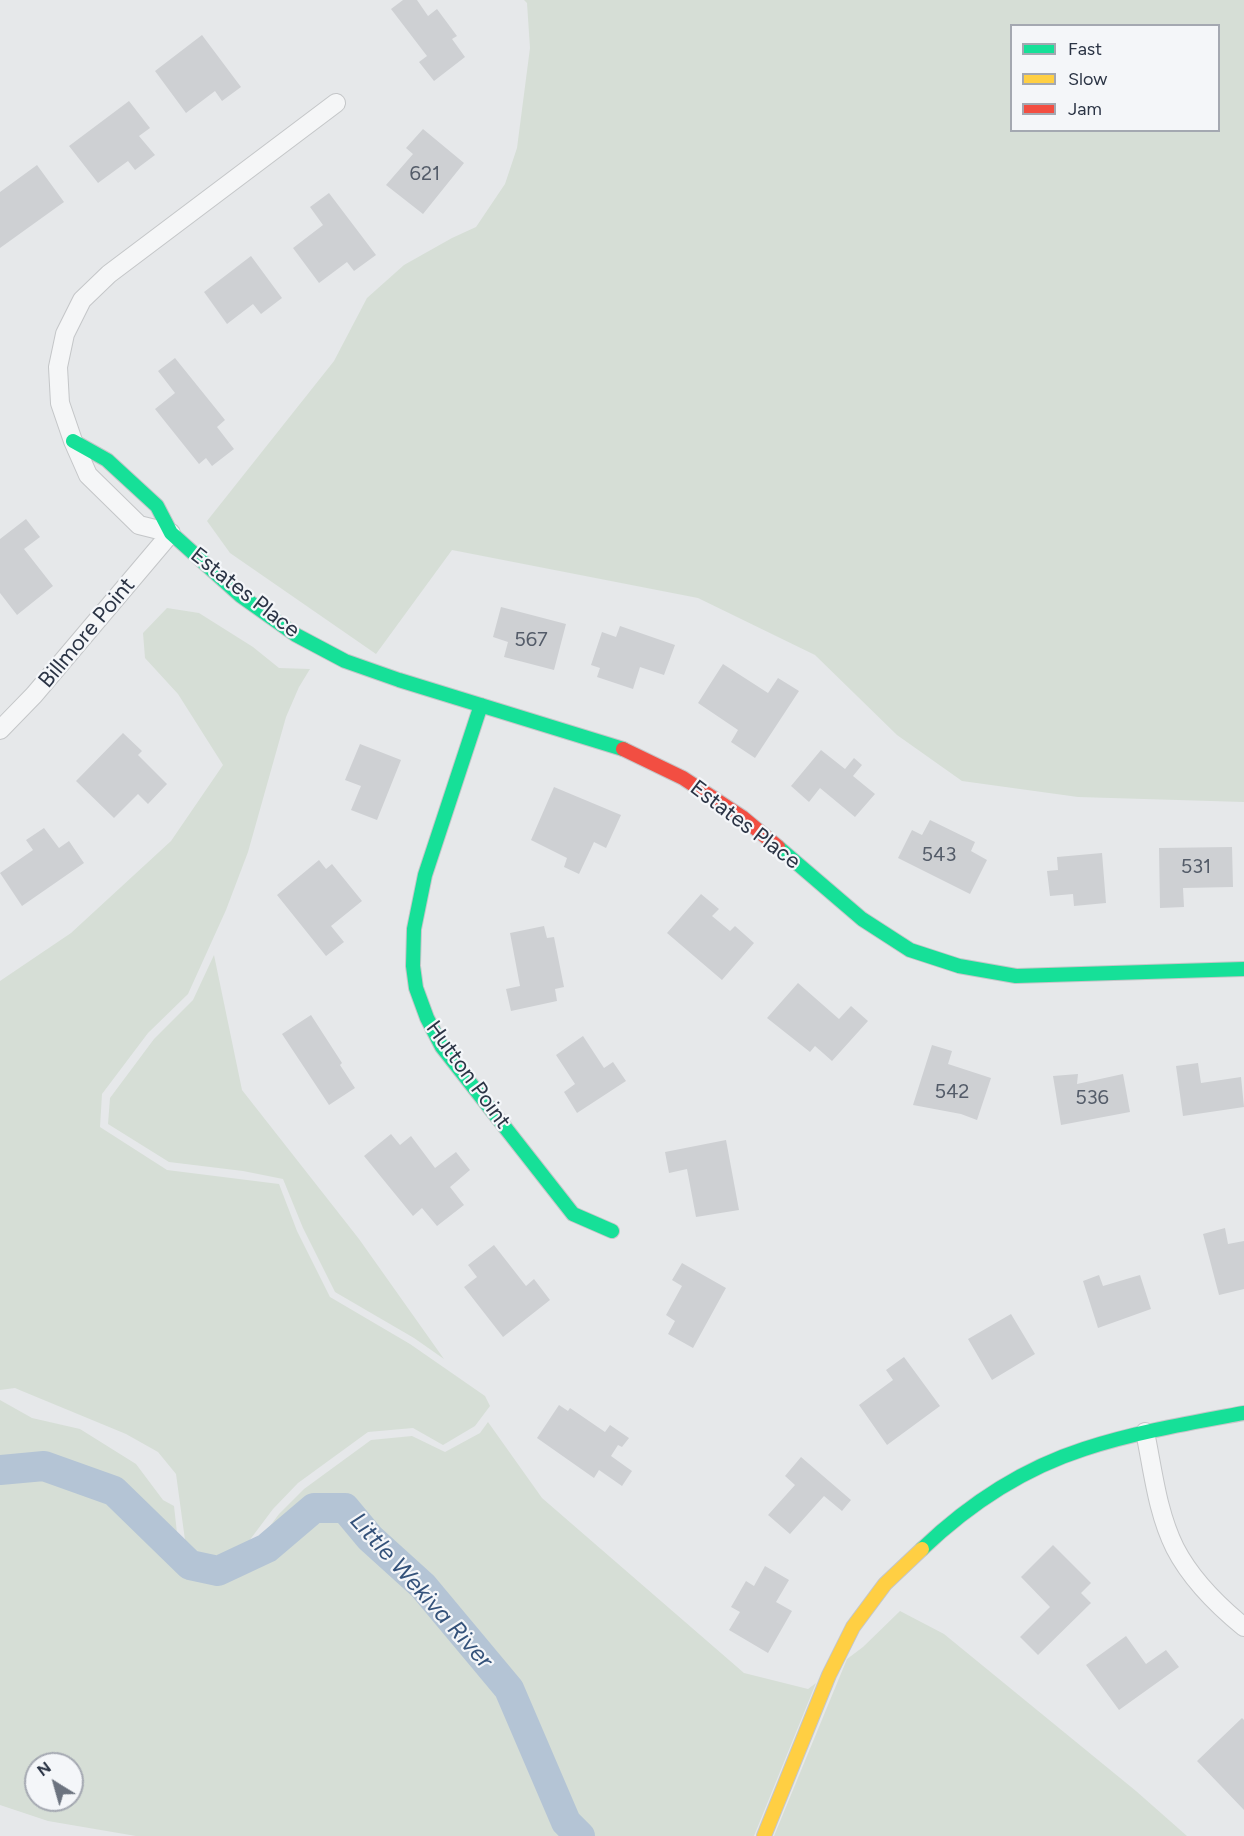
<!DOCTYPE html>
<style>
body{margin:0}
#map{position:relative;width:1244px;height:1836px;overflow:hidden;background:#e6e8ea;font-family:Figtree,sans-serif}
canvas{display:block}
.legend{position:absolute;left:1010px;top:24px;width:210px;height:108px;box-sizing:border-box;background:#f4f6f9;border:2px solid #a4a8b1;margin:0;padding:8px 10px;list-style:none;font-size:18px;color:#2b3445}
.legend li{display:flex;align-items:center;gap:12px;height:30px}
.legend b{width:30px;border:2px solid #a4a8b1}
.north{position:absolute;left:24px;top:1752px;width:60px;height:60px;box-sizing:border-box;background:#f4f6f9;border:2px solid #a4a8b1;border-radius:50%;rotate:323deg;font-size:16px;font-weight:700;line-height:24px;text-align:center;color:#2b3445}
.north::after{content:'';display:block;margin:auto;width:21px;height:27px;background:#6c737f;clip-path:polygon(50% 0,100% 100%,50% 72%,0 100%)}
</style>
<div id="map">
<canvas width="1244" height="1836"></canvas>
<ul class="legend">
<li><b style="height:8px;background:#16e098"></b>Fast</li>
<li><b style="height:8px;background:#ffcf43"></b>Slow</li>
<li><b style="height:8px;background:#f24e42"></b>Jam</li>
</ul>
<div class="north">N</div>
</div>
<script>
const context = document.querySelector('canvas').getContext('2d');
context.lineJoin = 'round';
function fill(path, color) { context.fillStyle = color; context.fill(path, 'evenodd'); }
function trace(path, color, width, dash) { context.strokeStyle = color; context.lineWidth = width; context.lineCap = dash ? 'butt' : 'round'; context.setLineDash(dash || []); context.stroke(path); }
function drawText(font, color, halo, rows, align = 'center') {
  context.font = font + ' Figtree,sans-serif'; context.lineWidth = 4.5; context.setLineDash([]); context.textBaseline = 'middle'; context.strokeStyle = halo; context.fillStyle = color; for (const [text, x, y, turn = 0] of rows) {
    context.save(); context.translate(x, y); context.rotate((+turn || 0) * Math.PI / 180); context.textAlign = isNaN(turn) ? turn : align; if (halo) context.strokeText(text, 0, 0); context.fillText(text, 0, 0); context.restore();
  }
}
fill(new Path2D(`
 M524,0H1244V802L1078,797L962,781L897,735L815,655L698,598L452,550L376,654L230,553L207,521L334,361L367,298L404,265L452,238L476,227L505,184L517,148L530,48L527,3ZM1012,26H1218V130H1012Z
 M167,608L199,613L253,647L279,668L310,669L299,687L286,717L248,852L226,910L188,994L148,1033L102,1094L100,1127L167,1170L279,1184L297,1231L330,1297L410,1344L485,1396L490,1406L475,1426L443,1445L413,1428L368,1432L298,1483L273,1509L249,1541L231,1552L214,1556L194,1552L185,1540L176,1474L158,1452L126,1434L22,1391L15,1388L0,1390V981L71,933L171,841L223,765L178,694L145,658L143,633Z
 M214,955L242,1090L359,1239L444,1359L414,1338L335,1292L303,1228L283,1179L243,1171L169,1162L108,1124L110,1098L154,1039L193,1000Z
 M0,1400L32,1418L80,1429L136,1464L163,1500L174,1506L178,1542L190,1558L213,1563L234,1559L255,1546L279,1514L304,1489L371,1440L412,1436L445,1452L480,1433L488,1422L542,1498L744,1673L808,1689L816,1683L754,1836H136L48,1821L0,1805ZM36,1764H72V1800H36Z
 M900,1611L944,1634L1136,1791L1187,1836H774L847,1659L863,1647Z`), '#d6ded6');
trace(new Path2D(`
 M0,1470L44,1466L114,1491L190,1565L218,1571L267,1548L314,1508H345L370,1538L423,1586L509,1689L566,1822L580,1836`), '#b4c4d5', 30);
fill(new Path2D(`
 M403,0H417L428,16L437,9L457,36L452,39L465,57L434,81L419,62L427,56L391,9Z
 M202,35L241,87L222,101L215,91L186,113L155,71Z
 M129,101L150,128L139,136L155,155L135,170L128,161L98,183L69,146Z
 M423,129L464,163L423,214L386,185L413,154L406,148Z
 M37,165L64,202L0,248V192Z
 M329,193L376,255L354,271L347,262L319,283L293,248L323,225L310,207Z
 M251,256L282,298L261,314L253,304L227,324L204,292Z
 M175,358L225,420L217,427L234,449L212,466L206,458L199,464L155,409L175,393L158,371Z
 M26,519L40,537L24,549L53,586L17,615L0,593V539Z
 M501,607L566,624L554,670L504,657L508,642L493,637Z
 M620,626L675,645L664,675L640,667L633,689L597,677L600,668L591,665L602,632L616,637Z
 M723,664L768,693L778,678L799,691L755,758L731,742L738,730L698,703Z
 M123,733L142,751L138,755L167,784L148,804L138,794L114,818L76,781Z
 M360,744L401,760L377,820L351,810L361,786L345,780Z
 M821,750L845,769L854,758L862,765L853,776L875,794L855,817L820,788L809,802L791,786Z
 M554,787L621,815L606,848L594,842L579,874L564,867L567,858L531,840Z
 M930,820L975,842L971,851L987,860L970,894L898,858L912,830L922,835Z
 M44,828L59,848L69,841L84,863L22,906L0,873L33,850L26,840Z
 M1232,847L1233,887L1183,888L1184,907L1160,908L1159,848Z
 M1102,853L1106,903L1074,906L1073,894L1050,896L1047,871L1058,870L1057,857Z
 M319,860L326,869L332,864L362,901L331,926L344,942L326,956L277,895Z
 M701,894L719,909L712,916L730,931L735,926L754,943L722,980L667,933Z
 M544,926L547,938L554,937L564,987L555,989L557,1001L511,1011L506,989L520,986L510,933Z
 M798,983L839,1019L851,1006L868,1021L832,1061L815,1046L810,1052L767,1018Z
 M311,1015L342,1063L340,1065L355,1088L329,1105L282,1034Z
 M583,1036L604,1068L613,1062L626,1081L577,1113L564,1092L575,1084L556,1055Z
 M932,1045L952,1051L948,1064L991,1078L977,1120L961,1114L913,1105Z
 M1198,1063L1201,1083L1241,1077L1244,1107L1183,1116L1176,1066Z
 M1078,1074L1077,1084L1123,1074L1130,1112L1061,1125L1053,1076Z
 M391,1134L400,1145L411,1136L435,1168L456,1152L470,1170L450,1187L464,1205L437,1226L422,1208L413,1216L364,1156Z
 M726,1140L739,1210L696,1217L687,1169L669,1173L665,1152Z
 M1225,1228L1228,1244L1244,1241V1289L1219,1295L1203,1234Z
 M494,1245L526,1286L534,1279L550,1300L503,1337L464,1287L477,1277L468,1265Z
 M682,1263L726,1288L693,1348L668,1334L675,1321L666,1315L682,1286L672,1280Z
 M1099,1275L1103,1286L1140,1275L1151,1309L1098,1328L1083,1281Z
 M1011,1314L1035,1354L992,1380L968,1339Z
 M904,1357L940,1406L887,1445L859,1405L893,1380L886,1370Z
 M559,1405L568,1411L570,1408L605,1432L610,1425L629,1438L622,1447L618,1445L611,1456L632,1471L622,1486L599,1470L594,1478L537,1438Z
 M801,1457L851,1500L842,1511L824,1496L790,1534L768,1515L795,1485L785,1476Z
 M1053,1545L1091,1583L1081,1593L1091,1603L1038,1655L1020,1637L1050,1607L1021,1577Z
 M765,1566L789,1580L776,1602L792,1611L768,1653L729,1630L740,1612L731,1607L746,1581L754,1586Z
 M1126,1636L1146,1664L1166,1650L1179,1667L1119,1710L1086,1665Z
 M1242,1718L1244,1720V1810L1197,1761Z`), '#ced0d3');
const street = new Path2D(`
 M0,730L34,695L171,533L139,525L88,475L73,441L60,403L58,367L65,334L82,300L109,274L336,103
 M1145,1432C1153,1470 1157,1512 1175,1548C1191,1579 1217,1605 1244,1627`);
const fast = new Path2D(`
 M73,441L107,460L157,506L171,533L241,596L296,635L345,661L399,680L623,749
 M481,705L425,875L414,929L413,966L416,988L427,1018L442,1047L573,1214L612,1231
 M778,847L862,919L910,950L959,966L1016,976L1244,969
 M922,1549C968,1505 1022,1469 1084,1449C1136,1432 1190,1423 1244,1413`);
const slow = new Path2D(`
 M764,1836L829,1675L853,1627L885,1584L922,1549`);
const jam = new Path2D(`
 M623,749L683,778L742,817L778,847`);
trace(street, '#c4c6c8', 20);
trace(fast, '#c4c6c8', 16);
trace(slow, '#c4c6c8', 16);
trace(jam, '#c4c6c8', 16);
trace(street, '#f5f6f7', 18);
trace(fast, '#16e098', 14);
trace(slow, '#ffcf43', 14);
trace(jam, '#f24e42', 14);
drawText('20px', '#545c69', null, [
 ["621",425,174],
 ["567",531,640],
 ["543",939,855],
 ["531",1196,867],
 ["542",952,1092],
 ["536",1092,1098]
]);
drawText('22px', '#2b3445', '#f4f6f9', [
 ["Estates Place",245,593,38],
 ["Billmore Point",87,633,-50],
 ["Estates Place",745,825,37],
 ["Hutton Point",468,1075,54]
]);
drawText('italic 24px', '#34527a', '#f4f6f9', [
 ["Little Wekiva River",421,1591,48]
]);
</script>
